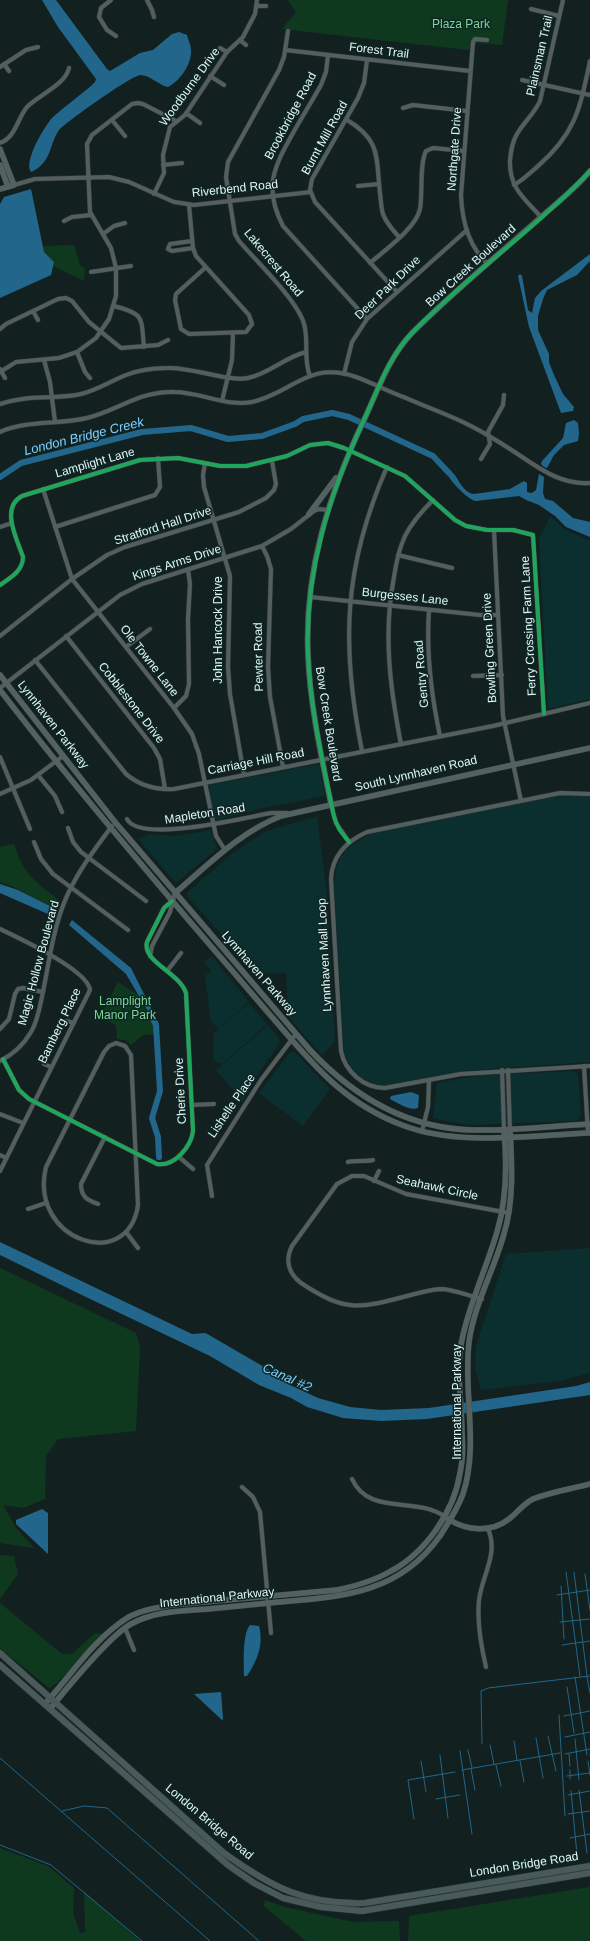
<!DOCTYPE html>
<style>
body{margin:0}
canvas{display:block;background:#12201f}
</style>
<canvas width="590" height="1941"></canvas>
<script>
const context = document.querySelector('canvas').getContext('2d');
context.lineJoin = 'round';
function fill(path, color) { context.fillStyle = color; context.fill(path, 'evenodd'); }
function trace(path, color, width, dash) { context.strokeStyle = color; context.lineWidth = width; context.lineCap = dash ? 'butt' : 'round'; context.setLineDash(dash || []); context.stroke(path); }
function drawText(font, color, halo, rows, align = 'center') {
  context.font = font + ' Arial,sans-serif'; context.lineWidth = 3; context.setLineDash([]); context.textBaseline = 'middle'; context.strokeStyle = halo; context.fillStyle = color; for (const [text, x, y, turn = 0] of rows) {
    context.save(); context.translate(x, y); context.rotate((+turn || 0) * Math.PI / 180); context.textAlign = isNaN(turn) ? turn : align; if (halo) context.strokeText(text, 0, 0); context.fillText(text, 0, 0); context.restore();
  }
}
fill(new Path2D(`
 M550,516L564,529L590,541V699L548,709L539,540Z
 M319,764L325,796L263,808L218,820L211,827L203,786Z
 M577,794L590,797V1062L476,1070L392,1085H381L368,1082L355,1073L350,1067L344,1051L334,884L336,870L340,858L349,847L370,834L383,831L562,795Z
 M317,816L327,896L335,1042L322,1055L288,1017L286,973L257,974L187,896V893L230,855L264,832Z
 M211,830L217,849L176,883L138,839L150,834L176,836Z
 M212,956L249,1002L218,1029L211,1021L205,976L211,971L204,962Z
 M249,1003L267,1024L222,1064L214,1061L213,1034Z
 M268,1025L279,1038L280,1043L258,1074L243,1101L216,1070Z
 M294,1051L330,1089L303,1126L259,1093L290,1052Z
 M574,1071L578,1074L581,1115L577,1121L472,1125L449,1122L433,1118L437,1083L480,1075Z
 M590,1248V1373L559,1381L481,1390L475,1369L476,1346L506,1254Z`), '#0b2e2e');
fill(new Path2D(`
 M288,0H508L502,45L477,43L468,50L282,29L296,12Z
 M74,245L80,265L85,268L84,281L53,266L54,262L44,252L43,246Z
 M14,844C24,876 35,881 60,901L56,909L16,888L0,882V847Z
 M118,982L138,995L153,1024L156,1034L143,1035L131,1045L125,1040L117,1039L116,1025L100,1017Z
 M0,1268L136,1333L140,1347L136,1431L58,1439L46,1456L45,1499L23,1508L3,1505L17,1529L34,1548L0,1543Z
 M0,1555L14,1556L18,1574L0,1599Z
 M0,1603L62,1654H72L95,1633L103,1634L57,1683L49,1688L0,1648Z
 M0,1848L48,1866L74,1888L73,1913L80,1933L85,1932L84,1891L140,1941H0Z
 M590,1887V1941H408L409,1916Z
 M265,1900L285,1907L353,1922L399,1921L400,1941H306L264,1906Z`), '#0f391e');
fill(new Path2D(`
 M42,0H56L107,69L110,71L140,53L153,50L172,34L179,32L187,35C188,40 191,45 191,50C192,64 180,81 168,87C158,85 150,75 140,75C131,76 66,122 59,130C49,144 52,163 31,172C23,162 45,125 53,117C65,106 79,96 91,86L95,82L96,79L58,27Z
 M31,189L44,252L54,262L51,275L0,298V204L4,197Z
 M590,254V261L577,275L547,290L543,299L538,316V330L549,354V362L554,375L563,394L574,407L573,411L561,413L529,327L518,276L520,274L522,276L528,310L532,313L535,298L541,291Z
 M574,420L578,423L579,434L578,441L564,445L554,455L547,468L544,467L541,464L542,461L563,438L566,423Z
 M444,467C458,470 459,492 474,494L510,489L524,481L527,483V492L532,493L536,490L539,474L544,477L543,493L545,499L553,501L573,518L590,522V537L566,527L555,516L539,505L526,500L519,496L476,501C466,499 446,477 444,467Z
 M0,884L18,890L52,907L50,915L0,893Z
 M72,920L131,968L159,1024L156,1025L126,974L69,925Z
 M411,1092L419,1095L418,1108C409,1111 398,1103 390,1099L391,1096Z
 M0,1242L192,1334L205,1333L209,1335L271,1371L288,1384L318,1398L350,1407L381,1410L429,1408L576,1386L590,1382V1395L427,1419L381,1421L343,1418L307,1407L291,1398L259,1385L210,1356L86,1297L0,1255Z
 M42,1509L48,1513C48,1528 48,1540 48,1554L16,1524V1520Z
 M250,1625L259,1626C264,1645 257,1661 247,1676H244C244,1664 242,1634 250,1625Z
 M221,1692L223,1719L222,1720L194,1694Z`), '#22668b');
trace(new Path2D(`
 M566,1572L580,1676
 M574,1572L587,1676
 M585,1574L590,1610
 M561,1586L564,1639
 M557,1595L590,1590
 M560,1622L590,1619
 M562,1645L590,1641
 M575,1677L587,1755
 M587,1677L590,1693
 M567,1687L574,1733
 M559,1715L565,1816
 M564,1716L590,1711
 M548,1736L556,1771
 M565,1737L590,1732
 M536,1738L543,1778
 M575,1739L579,1780
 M514,1741L517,1760
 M482,1744L481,1691L488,1688L590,1676
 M490,1745L494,1764
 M468,1750L472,1768
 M460,1751L472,1834
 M565,1754L590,1749
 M569,1754L570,1766
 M440,1755L448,1818
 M0,1758L210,1941
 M421,1761L426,1792
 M520,1761L524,1782
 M588,1761L590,1775
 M496,1765L501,1786
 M471,1769L475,1790
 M462,1770L560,1753
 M570,1770V1779
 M567,1776L590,1773
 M579,1790L587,1853
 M571,1791L577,1855
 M568,1795L590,1791
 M436,1799L460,1795
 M62,1811L84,1806L107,1808L259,1941
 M568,1814L590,1811
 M414,1819L408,1780L455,1772
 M570,1838L590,1834
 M0,1845L51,1865L142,1941`), '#22668b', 1);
trace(new Path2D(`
 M0,477L21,463L142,432L191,428L228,439L262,436L295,424L303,419L332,413L349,417L433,456L449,473
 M153,1019L156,1025L160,1091L152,1118L158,1137L159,1157`), '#22668b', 6);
const street = new Path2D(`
 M111,0L101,8L99,17L107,30L116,36
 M147,0L152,10L154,17
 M257,6H266
 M531,9L559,16
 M288,31L284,57L279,70L228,162L226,177L235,234L239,241C256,261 298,301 304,324C309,340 303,360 310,376
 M240,40L246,45
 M487,40L475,39L473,42L461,195C462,221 469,247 488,264
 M220,48L227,52
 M285,50L470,71
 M328,55L326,72L321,85C312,101 302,117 293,133C274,167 263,188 283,226L367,319
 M367,60L364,83L358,98L312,179L310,190L315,202L397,292
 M4,64L9,71
 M0,67L26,50L38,47
 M210,76L224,85
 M522,80L590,95
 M403,108L413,105L467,111
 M186,113L200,123
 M112,120L125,136
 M347,120C381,140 376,157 380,193C381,200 381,208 383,214C386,223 393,230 399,237
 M0,143C16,137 17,119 27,107C39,95 66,84 69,68
 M163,165L182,163
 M14,185L35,179L109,177L129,182L174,202L194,205L311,192
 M514,185C523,180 530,173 538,166C576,133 580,108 590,61
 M358,186L379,184
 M154,194L164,173L163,155L170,127L185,115L227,52L243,37L255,14L257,0
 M189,205L193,248L196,256L249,315L252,324L246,332L189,334L181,329L175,300L176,294L206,267
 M541,217C524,198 509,188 510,160C511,151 512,142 517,134C524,122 534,114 540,101L563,0
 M64,221L72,217L91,215
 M103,234L114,226L125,223
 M192,241L170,244L168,249L172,251L193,248
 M370,263C385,250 416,228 420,209C423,193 419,165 426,151L433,148L464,151
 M91,272L131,266
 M114,306C145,314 141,317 144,347
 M33,311L38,320
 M0,329L6,324L58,299L66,298L72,301L89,322L121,348L158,345L168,340
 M77,352L85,372L90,378
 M44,360L50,382L55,422
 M0,369L5,378
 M0,372L16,362L59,358L77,352L96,338L109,319L116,296V268L111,248L90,212L87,144L92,135L132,104L138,103L143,104L176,121
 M344,374L352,342L367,319L467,230
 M222,401L232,360L233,333
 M0,404C29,394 54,400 81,394C97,390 111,381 126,375C139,370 154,368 167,368C193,367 227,382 248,378C269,374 285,357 306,352
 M0,432C27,420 58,425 87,418C119,410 139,391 174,392C201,392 226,407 252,402C292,393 309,360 356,377C373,383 389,392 406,398C426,407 447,414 467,424C483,432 498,441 513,451C538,467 559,485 590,483
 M481,459L490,444L488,432L503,405L504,395
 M205,463L203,475L204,487L230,576L228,667L230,694L244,775
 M43,489L72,579L174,708L192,734L199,754L216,836L225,850
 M0,527L12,523
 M55,527L155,495L160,487L158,458
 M494,530L503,716L521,801
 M262,546L267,556L271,569L268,667L270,697L283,767
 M398,555L452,568
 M0,585C10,578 23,571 23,557C17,539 0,508 22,496L140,460L178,458L220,466H246L287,456L310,445L328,443L344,448L405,476L455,520L466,526L487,530H513L533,535L544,714
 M310,597L480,615H498
 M429,610C426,653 431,694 440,736
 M0,636L72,579L107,555L125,547L239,512L266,498L274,490L276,484L272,461
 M66,636L154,748L160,759L165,789
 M126,647L150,629
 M35,660L126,774C140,786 156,790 174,789L493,726L590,703
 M473,676L502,675
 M0,688L120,595L142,584L262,546L291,529L314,511L319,509L327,510
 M174,708L186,696L189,684L188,619L190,584L188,570
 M401,744C390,688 383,633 394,577C396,563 399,549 405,536C412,522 422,511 433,500
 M362,751C341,646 343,567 387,467
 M0,757L30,829
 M38,775L55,796L62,812
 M0,794L31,780L63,756
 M590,794L560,793L367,832C347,841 332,856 331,879L341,1051C345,1071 363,1088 385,1088L461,1074L590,1066
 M331,804L336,823L349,842
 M127,819C139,844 247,817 271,813H287
 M68,828L73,842L81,852L146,901
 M34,842L41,859L53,874L128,930
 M0,929C19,938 88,970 90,990L0,1171
 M150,956L152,946L170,912L175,893
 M167,971L181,953
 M66,1021L74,1023
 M0,1029L9,1019L15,994L18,989L23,988L43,992
 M116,1043L125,1046L131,1055L138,1205C128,1274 28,1240 46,1167L104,1052L109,1046Z
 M3,1059L19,1090L29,1099L157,1164C174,1167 191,1147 193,1131L186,993C179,972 142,962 147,942L164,908L172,901
 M0,1061C12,1055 24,1044 31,1032C38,1021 40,1005 43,992C49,962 53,931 64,903C75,875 94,850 112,826
 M44,1064L51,1067
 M584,1066L588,1133
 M502,1070L504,1130
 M508,1070L510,1130
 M192,1105L214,1104
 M0,1114L23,1123
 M422,1131L428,1107L429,1081
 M0,1155L6,1158
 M179,1157L193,1169
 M348,1162C356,1160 365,1162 373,1160
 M374,1181L379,1171
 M212,1196L207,1165L261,1080L296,1034
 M98,1204C87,1200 81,1197 81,1184L105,1137
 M28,1209L46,1203
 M126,1232L138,1248
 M482,1299C468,1296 454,1289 440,1289C429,1290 418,1293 407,1296C358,1309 345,1312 301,1283C288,1273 285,1260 292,1246L337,1184L352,1176H364L406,1194L509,1213
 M352,1479C369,1516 414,1496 444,1516
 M242,1487L253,1497L260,1512L271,1633
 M125,1628L134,1650
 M486,1667C481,1646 477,1621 479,1600C482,1575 499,1554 488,1529`);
const secondary = new Path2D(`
 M0,149L14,185L0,189
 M0,165L8,187
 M309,514L336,478
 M0,675L115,822L310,1050C354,1097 408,1129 474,1130C513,1131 551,1126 590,1124
 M0,690C69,780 142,866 216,952C237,976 257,1000 278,1024C315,1067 346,1104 402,1125C458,1147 531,1135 590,1133
 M331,804C321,755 310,705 308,655C304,572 329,494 364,420C378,390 389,357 412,333C453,292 498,255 541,217C558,202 576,188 590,171
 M175,893C208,865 240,832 281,816L590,748
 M448,1519C467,1531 491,1533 509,1519C517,1513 523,1504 533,1499C551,1492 571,1489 590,1484
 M45,1704C71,1675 94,1639 127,1618C140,1610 156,1608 171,1605L337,1590C356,1586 374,1581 391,1571C425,1553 454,1512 460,1473C463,1460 463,1447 462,1434C462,1401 455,1367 463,1335C471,1300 487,1266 497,1232C507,1199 507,1163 504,1130
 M50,1709C67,1688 109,1636 131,1624C154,1611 182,1611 208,1609C228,1607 248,1605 269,1603C335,1597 397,1597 440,1536C449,1522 457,1510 463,1494C479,1445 463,1392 469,1342C474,1305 494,1270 504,1234C514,1201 512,1164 510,1130`);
const primary = new Path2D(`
 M0,1653L224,1853C271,1887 305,1905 365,1903L590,1866
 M0,1665L228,1865L254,1883L283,1898L321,1907L362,1911L590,1873`);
trace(street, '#323c3b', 5);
trace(secondary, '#323c3b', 6);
trace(primary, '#323c3b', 7);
trace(street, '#545e5e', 4);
trace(secondary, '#536161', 5.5);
trace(primary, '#495a5a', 6);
trace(new Path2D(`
 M0,585C10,578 23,571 23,557C17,539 0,508 22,496L140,460L178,458L220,466H246L287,456L310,445L328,443L344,448L405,476L455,520L466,526L487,530H513L533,535L544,714
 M349,842L339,829L334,817C323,763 310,708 308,653C305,572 329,495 363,422C377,392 388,358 412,333C452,292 498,256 541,218C557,203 575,188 590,171
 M3,1059L19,1090L29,1099L157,1164C174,1167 191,1147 193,1131L186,993C179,972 142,962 147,942L164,908L172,901`), '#20a55d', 4);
drawText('12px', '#7fd694', '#0c2625', [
 ["Plaza Park",461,25],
 ["Lamplight",125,1002],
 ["Manor Park",125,1016]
]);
drawText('12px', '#e5f4f3', '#0c2625', [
 ["Forest Trail",379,51,7],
 ["Plainsman Trail",540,56,-77],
 ["Woodburne Drive",190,87,-54],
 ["Brookbridge Road",291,116,-62],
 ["Burnt Mill Road",325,138,-61],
 ["Northgate Drive",455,149,-86],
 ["Riverbend Road",235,189,-6],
 ["Lakecrest Road",273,263,50],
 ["Bow Creek Boulevard",471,266,-42],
 ["Deer Park Drive",388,288,-44],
 ["Lamplight Lane",95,463,-16],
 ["Stratford Hall Drive",163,526,-18],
 ["Kings Arms Drive",177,563,-18],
 ["Burgesses Lane",405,597,6],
 ["Ferry Crossing Farm Lane",529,626,-93],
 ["John Hancock Drive",219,630,-90],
 ["Bowling Green Drive",490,648,-93],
 ["Pewter Road",259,657,-91],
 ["Ole Towne Lane",149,661,52],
 ["Gentry Road",422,674,-95],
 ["Cobblestone Drive",131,703,52],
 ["Bow Creek Boulevard",328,724,81],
 ["Lynnhaven Parkway",53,725,52],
 ["Carriage Hill Road",256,762,-11],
 ["South Lynnhaven Road",416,774,-13],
 ["Mapleton Road",205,814,-9],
 ["Lynnhaven Mall Loop",325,955,-93],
 ["Magic Hollow Boulevard",39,963,-75],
 ["Lynnhaven Parkway",259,974,49],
 ["Bamberg Place",60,1026,-64],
 ["Cherie Drive",181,1091,-93],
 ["Lishelle Place",232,1106,-56],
 ["Seahawk Circle",437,1188,12],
 ["International Parkway",458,1402,-90],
 ["International Parkway",217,1598,-6],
 ["London Bridge Road",209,1822,40],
 ["London Bridge Road",524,1865,-9]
]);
drawText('italic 13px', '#83cdfd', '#0c2625', [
 ["London Bridge Creek",84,437,-14],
 ["Canal #2",287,1378,24]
]);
</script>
